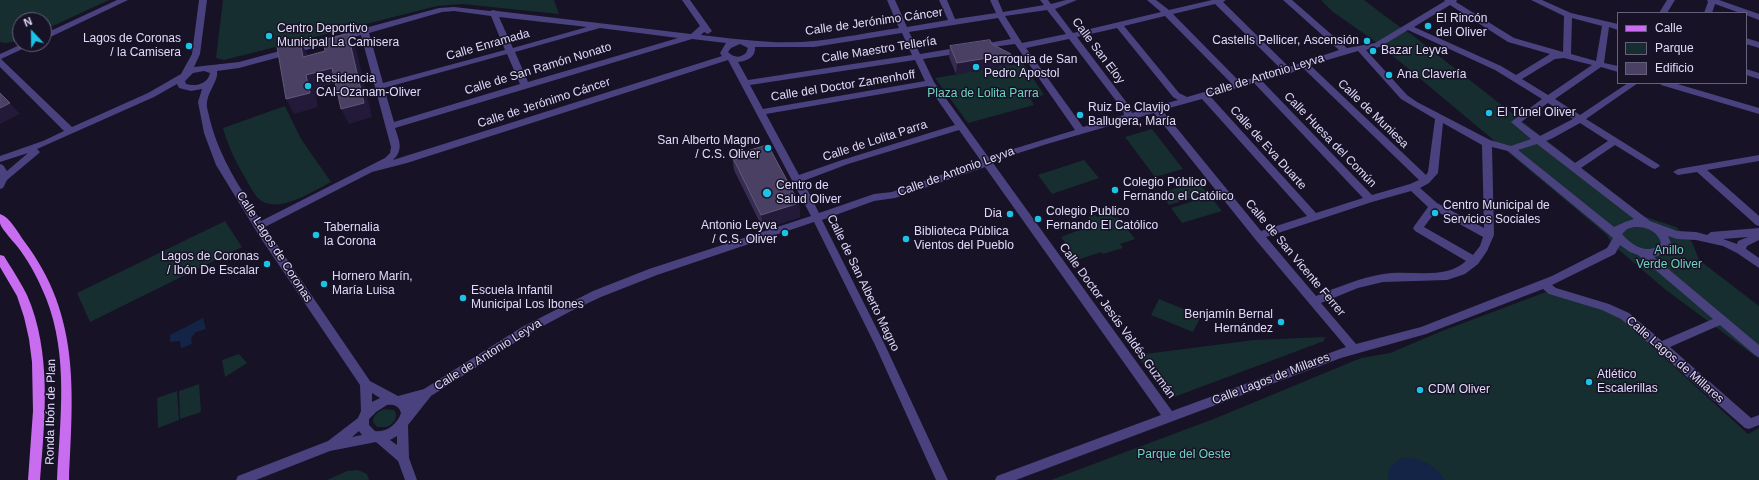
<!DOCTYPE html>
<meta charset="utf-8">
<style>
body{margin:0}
#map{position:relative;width:1759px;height:480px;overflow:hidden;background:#171225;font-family:Arial,sans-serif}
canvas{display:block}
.legend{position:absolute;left:1617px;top:12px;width:130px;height:72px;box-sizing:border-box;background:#171225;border:1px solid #67627b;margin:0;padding:5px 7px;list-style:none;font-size:12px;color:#e0dafb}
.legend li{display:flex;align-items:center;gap:8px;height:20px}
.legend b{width:20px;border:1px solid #67627b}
.north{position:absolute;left:12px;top:12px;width:40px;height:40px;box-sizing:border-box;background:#171225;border:1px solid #67627b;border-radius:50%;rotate:338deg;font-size:11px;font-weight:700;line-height:16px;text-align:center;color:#e0dafb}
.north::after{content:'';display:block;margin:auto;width:14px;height:18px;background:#1bc3e6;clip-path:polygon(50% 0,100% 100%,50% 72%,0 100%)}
</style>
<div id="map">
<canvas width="1759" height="480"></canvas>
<ul class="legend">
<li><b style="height:5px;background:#c86def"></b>Calle</li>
<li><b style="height:11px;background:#162e2f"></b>Parque</li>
<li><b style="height:11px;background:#494063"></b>Edificio</li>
</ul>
<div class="north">N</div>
</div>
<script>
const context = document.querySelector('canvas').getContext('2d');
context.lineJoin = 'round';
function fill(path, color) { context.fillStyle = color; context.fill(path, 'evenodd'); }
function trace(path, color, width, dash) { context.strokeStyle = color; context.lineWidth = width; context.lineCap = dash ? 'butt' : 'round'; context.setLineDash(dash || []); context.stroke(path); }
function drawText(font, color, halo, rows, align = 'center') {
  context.font = font + ' Arial,sans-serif'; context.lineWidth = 3; context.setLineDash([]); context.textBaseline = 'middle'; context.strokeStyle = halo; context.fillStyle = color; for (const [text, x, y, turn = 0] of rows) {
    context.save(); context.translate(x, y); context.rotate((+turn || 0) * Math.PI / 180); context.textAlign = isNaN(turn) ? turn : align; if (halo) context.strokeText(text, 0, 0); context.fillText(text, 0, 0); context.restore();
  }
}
fill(new Path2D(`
 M0,0H109L44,30V20H20V41L5,43L0,42Z
 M223,0H554L559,14L462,4L437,6L224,60L216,58Z
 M1321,0H1364L1393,22L1411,34L1643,216L1676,227L1692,242L1699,260L1759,306V359L1666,290L1612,244L1607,235L1399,61L1369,37L1333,12Z
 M1023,63L1044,95L1030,98L1034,105L968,123L935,78Z
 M285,106L301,139L331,182C313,191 275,217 257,197C253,192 249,185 246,179C236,163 228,146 223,128Z
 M1152,129L1183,169L1155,177L1125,137Z
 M1084,160L1099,178L1052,194L1038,175Z
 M1198,182L1207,193L1169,205L1160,193Z
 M1210,196L1222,211L1182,223L1171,208Z
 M1109,213L1114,218L1118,217L1135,239L1120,244L1123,248L1103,254L1101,252L1077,260L1061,237L1082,229L1078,223L1089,219L1088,217L1095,215L1097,217Z
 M225,221L242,247L90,322L77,293Z
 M1546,292L1615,313L1748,434L1759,428V480H1051L1216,418L1361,358L1390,353L1442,331Z
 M1159,299L1201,316L1193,332L1151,315Z
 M1325,337L1324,341L1174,397L1165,393L1137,355L1254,340Z
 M239,354L247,363L225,377L222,360Z
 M199,384L201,412L180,419L179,391Z
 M177,391L179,420L158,428L157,398Z
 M384,409L394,410C399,417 394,423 387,427H377L373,422C373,415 378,412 384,409Z
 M358,470L367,474L369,480H327L347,471Z`), '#162e2f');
fill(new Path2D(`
 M203,318L206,329L196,332L191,338L192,344L181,348L180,341L170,342V335Z
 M1402,458C1421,457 1435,465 1445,480H1389C1386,469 1393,463 1402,458Z`), '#142447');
fill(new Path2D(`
 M117,0H128L44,40V34Z
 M199,0H207L200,54L194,67L239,62L439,8L454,7L490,11L493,10L497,11L691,34L700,26L682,0H690L712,31L708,34L704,32L701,35C738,39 776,45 814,41C843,38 871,32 899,28L887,0H895L907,27L948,20L939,0H947L955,19L996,13L990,0H998L1003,12L1044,5L1040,0H1048L1051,4L1066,0H1077L1055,9L1073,33L1161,12L1147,0H1156L1169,10L1212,0H1226L1223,2L1289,67L1339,50L1283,0H1292L1347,48L1375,43L1445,1L1444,0H1457L1456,2L1514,38L1563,52L1564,16L1531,0H1542L1571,13L1618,24V30L1609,27L1604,63L1618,66V72L1601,67L1555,99L1580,115L1628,83H1638L1586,119L1658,164L1660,166L1655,169L1652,168L1615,145L1581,168L1650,221L1677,231L1696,232L1707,235L1711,232L1759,228V240L1747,246L1746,249L1759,258V268L1737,253L1723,246L1696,240L1677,239L1668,236L1671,243C1669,251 1661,255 1654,257L1759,345V357L1755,355L1720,325L1670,347L1751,418L1759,415V425L1749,429L1745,428L1621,319L1602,310L1549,294L1543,289L1426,334L1341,358L1016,480H995L997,476L1161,415L985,167L895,198L874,201L822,220L885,345L948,480H936L875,345L814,222L657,275L601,297L571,311L530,333L431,396L408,425L409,458L417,480H405L398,461L376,442L330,451L256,480H236L238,476L328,441L358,418L361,411L360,385L260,237L216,165L204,133L198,102L202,89L191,91L179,88L177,84L154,97L37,149L40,152L38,154L7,180L3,188L0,189V164L3,165L7,171L28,153L0,162V156L43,141L64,131L0,67V54L22,44H33L1,59L72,127L148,93L181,74L192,54ZM1215,4L1281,69L1240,82L1173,14ZM1450,5L1508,42L1550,54L1516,75L1501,66L1414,27ZM1047,10L1066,34L1022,43L1005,16ZM454,11L491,16L505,50L383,83L369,33L442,12ZM1165,16L1232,84L1187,97L1179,93L1124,26ZM499,17L587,27L513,48ZM998,18L1011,39L977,45V49L1015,44L1075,130L1000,153L989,158L934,82L923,59L962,53L966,50L962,47L920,54L909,32ZM1572,18L1602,26L1596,61L1571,54ZM600,28L678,38L528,82L515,52ZM1117,28L1173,97L1178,100L1132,113L1130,107L1077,37ZM1408,30L1495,70L1542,99L1511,122L1531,139L1511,146L1490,140L1417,102L1407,95L1366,50L1380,47ZM902,33L912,55L748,80L738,62C747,61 756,57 755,47H814ZM361,35L391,147L390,153L385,158L261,221C240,187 220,159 210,120C209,114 206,107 207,102C208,91 219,80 217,71L239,68ZM692,39L726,43L720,53L722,56L393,160C404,150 399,140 395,128ZM1069,39L1123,110L1124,115L1083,127L1026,48ZM740,44L748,48L746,53C740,58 734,58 728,52L731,48ZM1358,51L1401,99L1435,119L1428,172L1426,175L1310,65ZM507,54L520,84L394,122L384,88ZM1564,58L1592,65L1548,95L1522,79L1555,59ZM728,60L811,216L649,269L593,291L522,327L424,389L398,396L370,381L265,227L372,172L407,163ZM915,60L925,81L763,109L750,85ZM1303,68L1419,180L1410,184L1372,195L1262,81L1291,73ZM204,71L210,73C208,84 195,87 186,84L185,81L193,73ZM1254,83L1363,198L1316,213L1210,96ZM928,86L955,125L842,160L799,175L766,114ZM1202,99L1307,216L1261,231L1162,110ZM1548,103L1573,119L1540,136L1521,122ZM1154,113L1255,239L1346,347L1172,411L993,163L1006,157L1047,144ZM1443,123L1482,145L1484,228L1437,203L1420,188L1429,183L1438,173ZM1580,123L1608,141L1575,163L1546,141L1553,138ZM959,130L981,161L892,192L874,194L819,213L803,181L848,164ZM1537,144L1634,219L1625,222L1614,227L1518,150ZM1492,147L1508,151L1613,238L1607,248L1552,276L1421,327L1356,344L1321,303L1358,288L1383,282L1447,280L1465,274L1478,264L1487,251L1494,235ZM1411,191L1428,207L1415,225L1413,228L1415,231L1466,261C1444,281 1410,269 1383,274C1360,278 1338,287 1316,296L1266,237L1372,202ZM1436,211L1483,237L1480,246L1473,255L1424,227ZM1634,227C1646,226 1658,231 1661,243C1649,256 1632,246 1622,234L1627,229ZM1748,237L1738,241L1737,244L1723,239ZM1620,245L1630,252L1638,255L1713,319L1662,341L1629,313L1609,304L1556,288L1552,285L1615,254ZM372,393L380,398L372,402ZM387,405C394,404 399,406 401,413C398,423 387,433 375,431L369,425V419L376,412ZM359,431L362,435L352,437ZM397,436V445L390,440Z
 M1667,0H1675L1667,13H1659Z
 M1707,0H1719L1759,14V20L1746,15V13H1740L1715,4L1712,13H1704L1708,2Z
 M1746,38L1759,42V48L1746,44Z
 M1746,69L1759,73V79L1746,75Z
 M1660,83H1674L1759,108V114L1661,85Z
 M1759,155V161L1707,170L1759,216V226L1756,225L1697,172L1678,175L1673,172L1678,169Z`), '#49427f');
fill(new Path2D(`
 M0,214C10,217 18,233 24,241C81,316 73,392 69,480H57C60,420 69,356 46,298C39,281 31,265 20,250C16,244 1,229 0,223C0,221 0,217 0,214Z
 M0,255L4,256L7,261C14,272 21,283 27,295C52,352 45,420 40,480H28L33,411L32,362L29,339L24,317L17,296L0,267Z`), '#c86def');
fill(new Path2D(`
 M992,44L1011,54L1010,65L956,74L949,57L950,46Z
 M732,156L799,203L800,217L763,229L734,170Z`), '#372d51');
fill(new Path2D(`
 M348,34L356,48L372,117L349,124L341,109Z
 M300,41L308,55L303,57Z
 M1011,54L1010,65L956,74L957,63Z
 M332,68L340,82L315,89L318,107L294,114L286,99L306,75Z
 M10,103L20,114L0,124V108Z
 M799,203L800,217L763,229L761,215Z`), '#221a38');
const building = new Path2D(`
 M348,34L364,103L341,109L332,68L306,75L310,93L286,99L277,47L300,41L303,57L325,51L323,41Z
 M990,40L992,44L1011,54L957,63L950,46Z
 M0,93L10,103L0,108Z
 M768,145L799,203L761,215L732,156Z`);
fill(building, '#494063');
trace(building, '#61587b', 1);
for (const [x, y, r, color] of [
 [1428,26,4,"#1bc3e6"],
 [269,36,4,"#1bc3e6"],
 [1367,41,4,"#1bc3e6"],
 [189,46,4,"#1bc3e6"],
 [1373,51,4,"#1bc3e6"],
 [976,67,4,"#1bc3e6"],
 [1389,75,4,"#1bc3e6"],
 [308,86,4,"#1bc3e6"],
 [1489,113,4,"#1bc3e6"],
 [1080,115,4,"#1bc3e6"],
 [768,148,4,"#1bc3e6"],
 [1115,190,4,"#1bc3e6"],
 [767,193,5,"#1bc3e6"],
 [1435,213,4,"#1bc3e6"],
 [1010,214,4,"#1bc3e6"],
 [1038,219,4,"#1bc3e6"],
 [785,233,4,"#1bc3e6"],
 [316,235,4,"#1bc3e6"],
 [906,239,4,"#1bc3e6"],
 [267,264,4,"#1bc3e6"],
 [324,284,4,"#1bc3e6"],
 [463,298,4,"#1bc3e6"],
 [1281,322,4,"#1bc3e6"],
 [1589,382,4,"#1bc3e6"],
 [1420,390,4,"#1bc3e6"]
]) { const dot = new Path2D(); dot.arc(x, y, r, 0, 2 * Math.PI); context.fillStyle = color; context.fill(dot); trace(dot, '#171225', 1.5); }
drawText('12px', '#e0dafb', '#171225', [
 ["El Rincón",1436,19],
 ["del Oliver",1436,33],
 ["Centro Deportivo",277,29],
 ["Municipal La Camisera",277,43],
 ["Lagos de Coronas",181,39,"right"],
 ["/ la Camisera",181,53,"right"],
 ["Castells Pellicer, Ascensión",1359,41,"right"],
 ["Bazar Leyva",1381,51],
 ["Parroquia de San",984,60],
 ["Pedro Apostol",984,74],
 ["Ana Clavería",1397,75],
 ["Residencia",316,79],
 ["CAI-Ozanam-Oliver",316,93],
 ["Ruiz De Clavijo",1088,108],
 ["Ballugera, María",1088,122],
 ["El Túnel Oliver",1497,113],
 ["San Alberto Magno",760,141,"right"],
 ["/ C.S. Oliver",760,155,"right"],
 ["Colegio Público",1123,183],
 ["Fernando el Católico",1123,197],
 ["Centro de",776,186],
 ["Salud Oliver",776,200],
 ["Centro Municipal de",1443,206],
 ["Servicios Sociales",1443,220],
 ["Colegio Publico",1046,212],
 ["Fernando El Católico",1046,226],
 ["Dia",1002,214,"right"],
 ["Antonio Leyva",777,226,"right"],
 ["/ C.S. Oliver",777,240,"right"],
 ["Tabernalia",324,228],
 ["la Corona",324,242],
 ["Biblioteca Pública",914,232],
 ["Vientos del Pueblo",914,246],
 ["Lagos de Coronas",259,257,"right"],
 ["/ Ibón De Escalar",259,271,"right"],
 ["Hornero Marín,",332,277],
 ["María Luisa",332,291],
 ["Escuela Infantil",471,291],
 ["Municipal Los Ibones",471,305],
 ["Benjamín Bernal",1273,315,"right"],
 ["Hernández",1273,329,"right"],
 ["Atlético",1597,375],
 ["Escalerillas",1597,389],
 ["CDM Oliver",1428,390]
], 'left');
drawText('12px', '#e0dafb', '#171225', [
 ["Calle de Jerónimo Cáncer",874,22,-8],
 ["Calle Enramada",488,45,-16],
 ["Calle Maestro Tellería",879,50,-9],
 ["Calle San Eloy",1098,51,53],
 ["Calle de San Ramón Nonato",538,69,-17],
 ["Calle de Antonio Leyva",1265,76,-17],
 ["Calle del Doctor Zamenhoff",843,86,-9],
 ["Calle de Jerónimo Cáncer",544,103,-18],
 ["Calle de Muniesa",1373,114,44],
 ["Calle Huesa del Común",1330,140,46],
 ["Calle de Lolita Parra",875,141,-18],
 ["Calle de Eva Duarte",1268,148,48],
 ["Calle de Antonio Leyva",956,172,-20],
 ["Calle Lagos de Coronas",274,247,57],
 ["Calle de San Vicente Ferrer",1295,258,50],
 ["Calle de San Alberto Magno",863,283,64],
 ["Calle Doctor Jesús Valdés Guzmán",1117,321,54],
 ["Calle de Antonio Leyva",488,355,-32],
 ["Calle Lagos de Millares",1675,360,41],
 ["Calle Lagos de Millares",1271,379,-21],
 ["Ronda Ibón de Plan",51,412,-89]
]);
drawText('12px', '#6dd4c2', '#171225', [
 ["Plaza de Lolita Parra",983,94],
 ["Anillo",1669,251],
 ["Verde Oliver",1669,265],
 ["Parque del Oeste",1184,455]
]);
</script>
